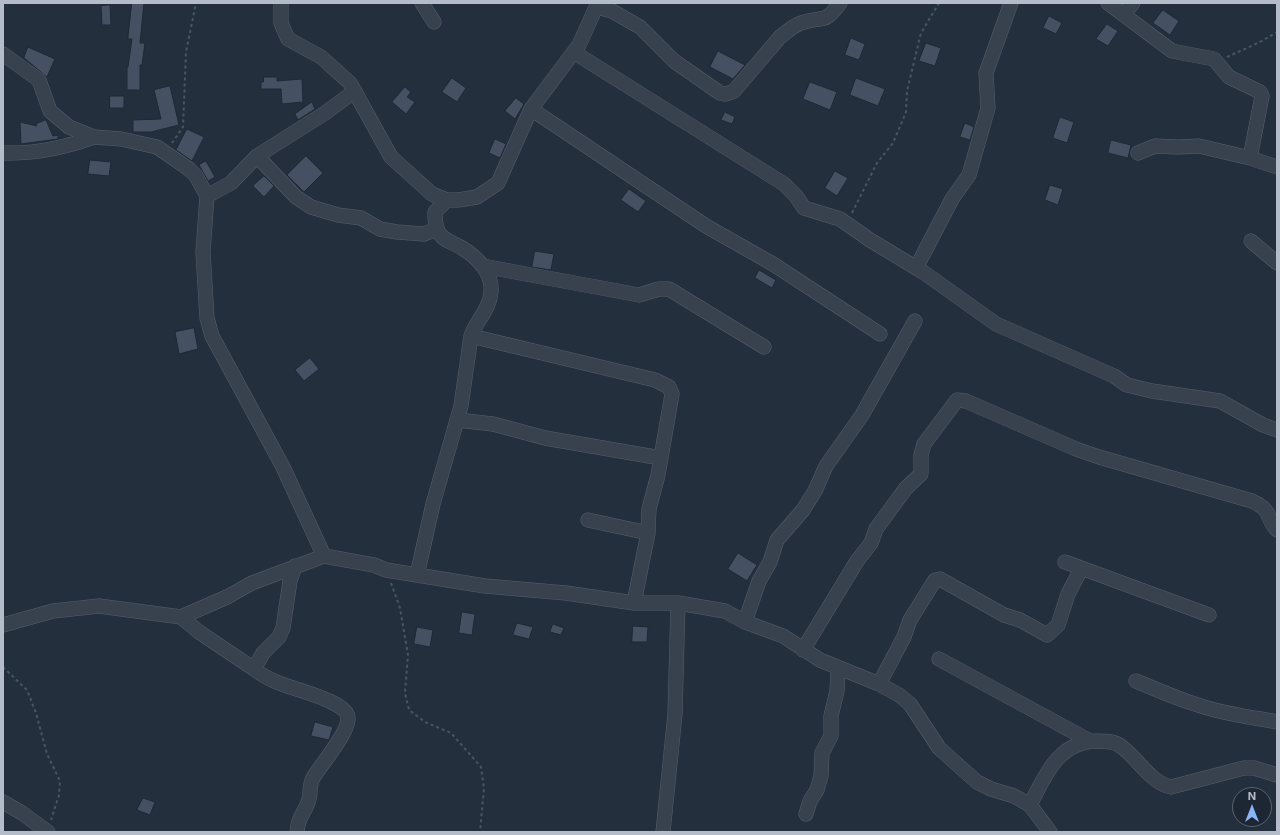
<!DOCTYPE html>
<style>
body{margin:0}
#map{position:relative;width:1280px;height:835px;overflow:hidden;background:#242f3e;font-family:Inter,sans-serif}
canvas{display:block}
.frame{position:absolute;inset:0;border:4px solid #b4bcc9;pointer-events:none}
.north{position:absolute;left:1232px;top:787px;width:40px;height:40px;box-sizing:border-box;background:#1d2633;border:1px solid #59626f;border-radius:50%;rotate:0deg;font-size:11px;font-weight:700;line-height:16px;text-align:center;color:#b4bcc9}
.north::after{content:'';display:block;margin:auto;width:14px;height:18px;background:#8ab4f8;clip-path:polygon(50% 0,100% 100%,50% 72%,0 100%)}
</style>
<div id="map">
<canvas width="1280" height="835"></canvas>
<div class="frame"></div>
<div class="north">N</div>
</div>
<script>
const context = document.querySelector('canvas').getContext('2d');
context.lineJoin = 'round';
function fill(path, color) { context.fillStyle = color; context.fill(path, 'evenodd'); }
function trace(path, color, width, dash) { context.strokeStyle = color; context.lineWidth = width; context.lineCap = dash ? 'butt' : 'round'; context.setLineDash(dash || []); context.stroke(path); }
const building = new Path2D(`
 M132,3H144L140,43H145L142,65H140V90H127V67H128L132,39H128Z
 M110,5L111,25H102L101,6Z
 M1163,10L1179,21L1170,35L1153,23Z
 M1049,16L1062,23L1056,34L1043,28Z
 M1107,24L1118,31L1108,46L1096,39Z
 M851,38L865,44L859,60L845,55Z
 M926,43L941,48L935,66L919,61Z
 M28,47L55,59L47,77L24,58Z
 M718,51L745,65L733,79L710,67Z
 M264,77H277V81L302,79L303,102L282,104L281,89H261V82H263Z
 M452,78L466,88L457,102L442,92Z
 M856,78L885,89L878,106L850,95Z
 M810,82L837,92L830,110L803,99Z
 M170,86L179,125L151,132H133V120L161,119L154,90Z
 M405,87L411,92L407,97L415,102L406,114L392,102Z
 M110,96H124V108H110Z
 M516,98L524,104L515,119L505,111Z
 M312,102L315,109L298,120L295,114Z
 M725,112L735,117L732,124L721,120Z
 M1060,117L1074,122L1067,143L1053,138Z
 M46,120L53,136L58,135V139L21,144L20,122L37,126L36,124Z
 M965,123L974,127L970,140L960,137Z
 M187,129L204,137L192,161L176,150Z
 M495,139L506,144L500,158L489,153Z
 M1111,140L1131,145L1128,158L1108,153Z
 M306,156L323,173L304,192L287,175Z
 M90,160L111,162L109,176L88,174Z
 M206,161L215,177L208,181L199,165Z
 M835,171L848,178L837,196L825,188Z
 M264,176L274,186L264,197L253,186Z
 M1050,185L1063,189L1058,205L1045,200Z
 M629,189L646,201L638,212L621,200Z
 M535,251L554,254L551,270L532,267Z
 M759,270L776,280L772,288L755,278Z
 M194,328L198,349L179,354L175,332Z
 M310,358L319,369L304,381L295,370Z
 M738,553L757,565L747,581L728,569Z
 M462,612L475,614L472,635L459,633Z
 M517,623L533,627L529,639L513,635Z
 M553,624L564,628L561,635L550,632Z
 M633,626L648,627L647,642H632Z
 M417,627L433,630L430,647L414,644Z
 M315,722L333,727L329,740L311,736Z
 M143,798L155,802L150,815L137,810Z`);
fill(building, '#455162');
trace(building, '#1f2835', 1);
const minor = new Path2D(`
 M281,3V23L288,39L321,57L350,83L391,157L432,194L447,200H458L477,197L498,183L531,109L579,45L598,3
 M422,3L434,22
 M1108,3L1172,51L1214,59L1229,77L1260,92L1262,96L1250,158
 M597,7L612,11L640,27L674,61L720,93L726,94L734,91L780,37C786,32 793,26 801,23C823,15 823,26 840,3
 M1124,14L1133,3
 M575,53L784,184L796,196L804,208L840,219L870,240L923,272L996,324L1114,376L1127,385L1152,391L1220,401L1263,425L1277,430
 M3,54L39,80L50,111L69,127L94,137L121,139L157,147L189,169L196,176L207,196L203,252L207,318L212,336L283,467L324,556
 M531,109L706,226L773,264L880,334
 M3,153C35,154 64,148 94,137
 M1138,153L1155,146L1178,147L1199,146L1250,158L1277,167
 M257,156L296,197L311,207L338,215L361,218L380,229L397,232L424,234L437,229
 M207,196L231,183L257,156L325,113L355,91
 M1251,241L1277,263
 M483,266L639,295L659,289H669L764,347
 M916,268L952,199L969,175L988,108L986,73L1011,3
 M471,336L655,380L669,387L672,394L658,475L649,509L648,533L634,603
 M457,420L493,424L545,438L661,458
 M588,520L648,533
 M1065,562L1209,615
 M295,566L290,581L283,628L279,637L263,653L254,669C279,689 310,689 337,705C342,708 348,712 348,718C349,733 321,764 313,778C309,785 311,792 309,799C306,812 298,815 297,832
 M417,575L433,504L461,406L471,336C476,321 490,309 491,292C493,273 477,257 462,248C454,243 444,241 439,233C435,226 435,219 435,212L447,200
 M181,617L199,632L254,669
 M745,622L759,581L770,562L777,540L803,510L815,491L826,466L862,415L915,321
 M3,625L53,611L99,606L181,617L227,597L252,583L324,556L374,565L386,570L485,586L566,593L634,603H678L725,611L745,622L783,636L820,660L879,684L899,695L910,704L939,748L959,766L977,782L991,789L1014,796L1030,805L1050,832
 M803,650L857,561L871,543L876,529L906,488L921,474V455L924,444L957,400L966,401L1076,449L1099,457L1252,501C1275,512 1264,517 1277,530
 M939,659L1090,741
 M1136,681C1169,695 1202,709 1238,715C1251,718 1264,719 1277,722
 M879,684L904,637L910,620L935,580L940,579L1004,615L1020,620L1047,635L1058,625L1068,594L1081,569
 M3,802L22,813L48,832
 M1030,805C1045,776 1058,742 1096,741C1105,741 1115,741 1122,747C1138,759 1151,783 1171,787L1244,768H1254L1277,775
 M806,814L810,801L817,790L821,776L822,753L831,736V716L837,691L838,669
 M663,832L675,714L678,603`);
trace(minor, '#565f6c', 15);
trace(new Path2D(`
 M1227,57L1260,42L1277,32
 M172,143L183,127L186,52L196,3
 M852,213L877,163L893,143L906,112L907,91L921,33L939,3
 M391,583L400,608L408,655L405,693L409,710L425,722L451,733L481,767L484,788L480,832
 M3,667L27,690L36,713L47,754L60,781L59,795L51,820`), '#44595c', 2, [3, 3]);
trace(minor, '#38414e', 14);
</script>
